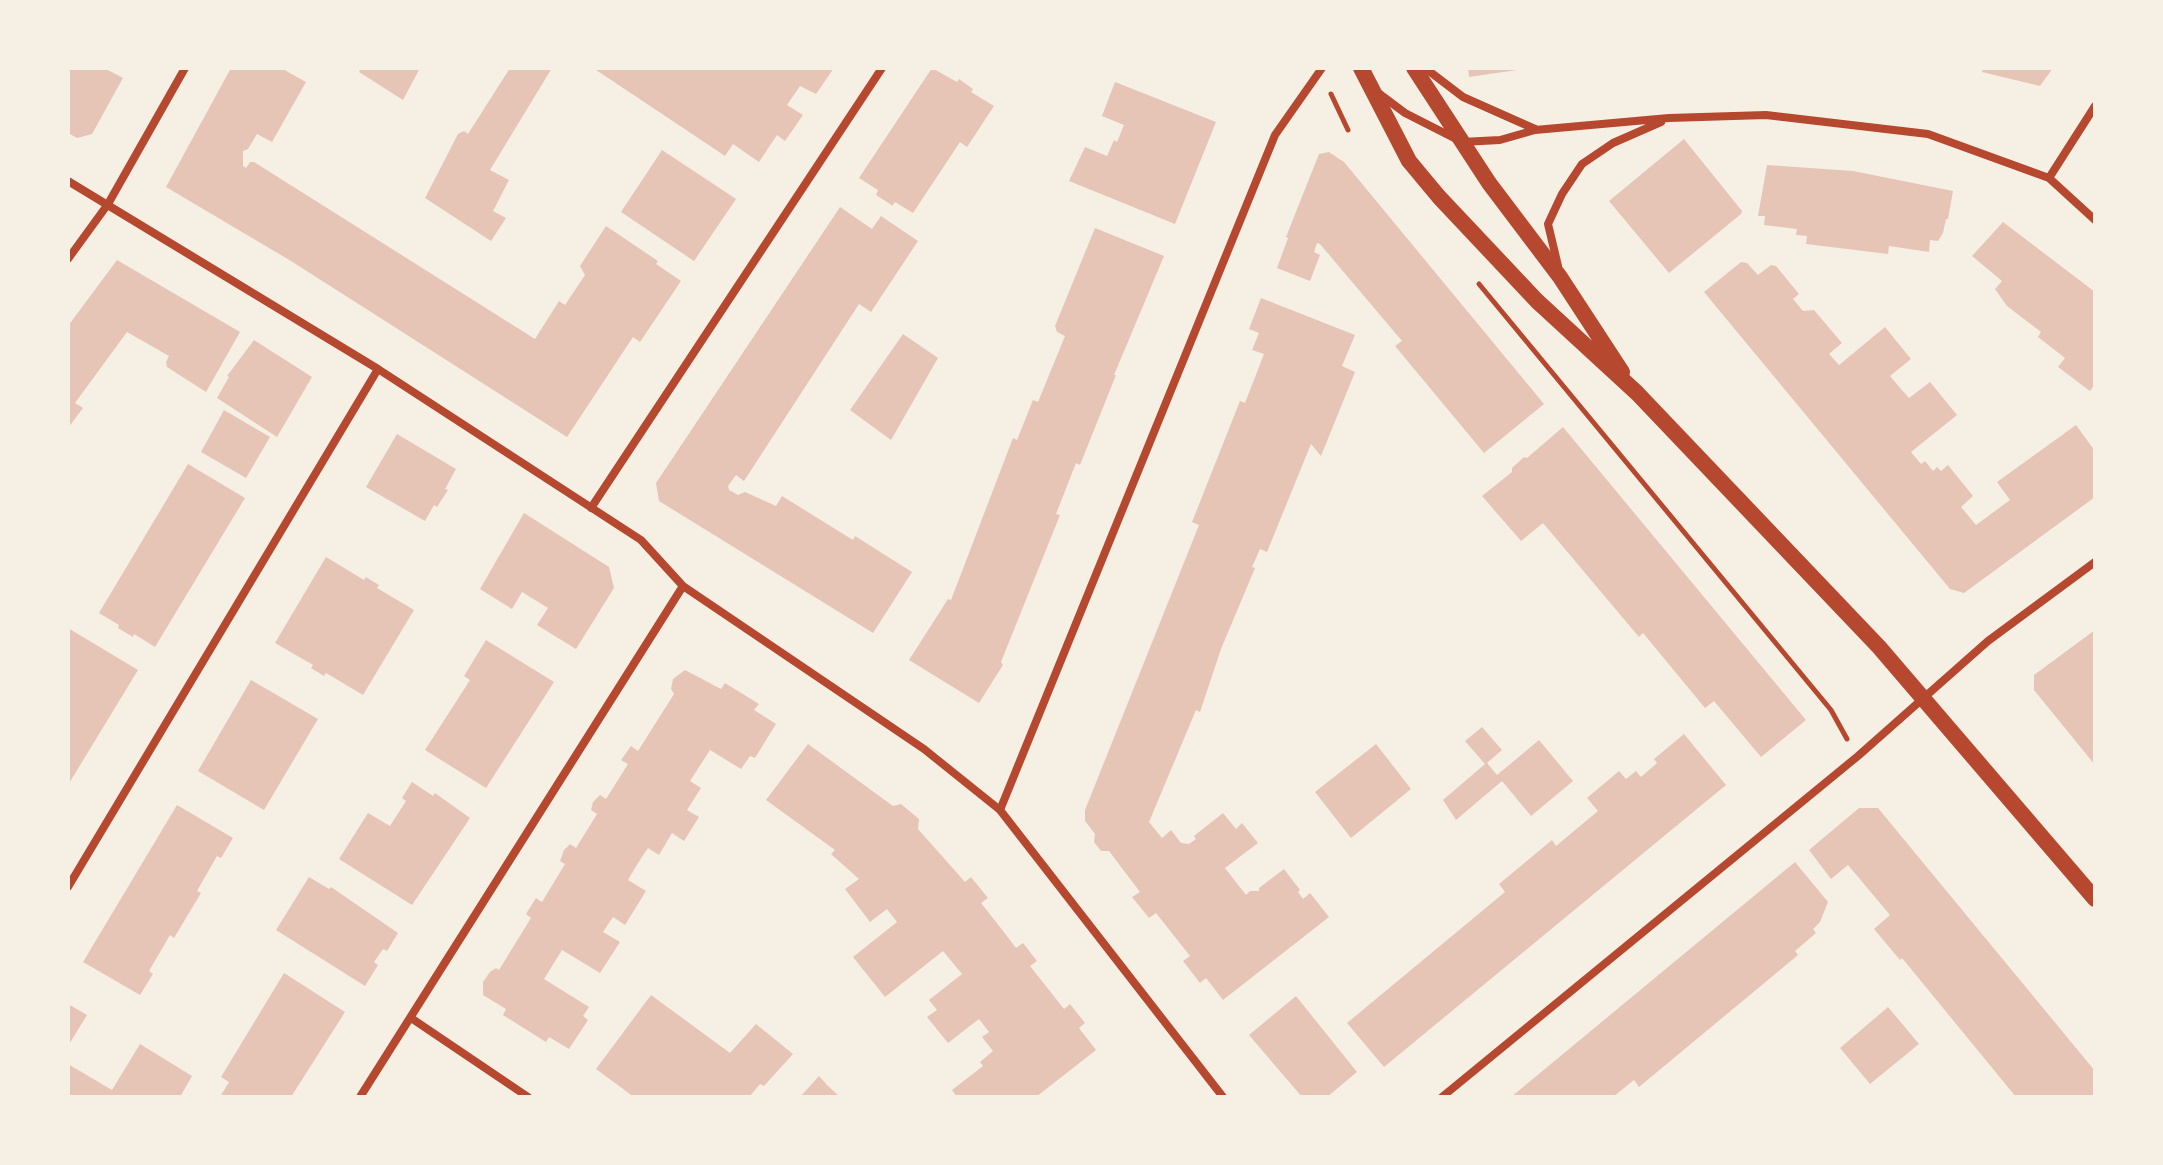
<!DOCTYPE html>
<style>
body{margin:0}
#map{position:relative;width:2163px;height:1165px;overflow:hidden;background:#f6efe4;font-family:"Fira Sans Condensed",sans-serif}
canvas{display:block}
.frame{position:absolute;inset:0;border:70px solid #f6efe4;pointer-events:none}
</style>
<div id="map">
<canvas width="2163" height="1165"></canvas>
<div class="frame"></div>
</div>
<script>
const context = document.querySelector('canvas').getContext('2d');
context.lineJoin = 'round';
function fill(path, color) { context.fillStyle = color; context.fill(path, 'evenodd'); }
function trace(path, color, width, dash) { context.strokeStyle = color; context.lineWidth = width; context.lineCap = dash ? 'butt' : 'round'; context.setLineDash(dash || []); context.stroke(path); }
fill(new Path2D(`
 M68,68H104L123,78L92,134L77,138L68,133Z
 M231,68H281L306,82L272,142L257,134L248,149L243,151V166L246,168L250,162H254L535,339L559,301L565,305L585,275L580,266L606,226L658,261L656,264L681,281L640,342L633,337L567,437L291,261L166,187Z
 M361,68H420L403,100L359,72Z
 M510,68H552L490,170L509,180L493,211L506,218L491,241L425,198L458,134L464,131L468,134Z
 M593,68H834L816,94L800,86L787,105L803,115L785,141L777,135L759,162L733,144L725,156Z
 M932,68L957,82L959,79L973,89L971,92L994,106L967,147L960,142L913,213L895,202L892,206L890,204L876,195L878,190L859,178Z
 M1468,68H1517V70L1469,77Z
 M1983,68H2053L2040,86L1982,72Z
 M1115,82L1216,122L1175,224L1069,181L1085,147L1107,156L1114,140L1117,142L1124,125L1102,116Z
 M1684,139L1742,211L1741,214L1669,273L1609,201Z
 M662,150L736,199L694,261L621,212Z
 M1329,152L1344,162L1544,404L1484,453L1395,346L1402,341L1320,244L1317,243L1314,252L1320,255L1310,281L1277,268L1288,238L1286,237L1319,154Z
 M1767,165L1853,171L1953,191L1948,219H1946L1943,233L1938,241L1930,240L1929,252L1889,246L1888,254L1806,244L1807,236L1796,235L1797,229L1764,225L1765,216H1758Z
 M840,207L872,229L881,216L918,241L871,312L859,304L744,481L736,475L728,486L729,490L738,495L745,492L776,506L782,496L853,540L855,536L912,572L873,633L659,501L656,483Z
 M2003,222L2095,292V384L2090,391L2058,367L2065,358L2038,337L2041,332L2007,306L1995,289L2002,281L1972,256Z
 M1095,228L1164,256L1114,375H1116L1080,465L1076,463L1056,514L1060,515L1001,662L1003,665L979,703L909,660L948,599L951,600L1013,438L1017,440L1033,400L1038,402L1065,336L1057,332L1055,326Z
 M117,260L240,332L206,392L167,367L166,362L169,356L127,332L75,403L83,408L68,428V326Z
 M1741,262L1747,263L1758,275L1771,265L1776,266L1799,294L1793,299L1803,311L1814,310L1842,343L1829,354L1839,365L1885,327L1911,359L1890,376L1901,389L1909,398L1930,382L1957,415L1911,452L1921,464L1925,461L1933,471L1937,467L1941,471L1948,465L1973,496L1961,507L1976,525L2010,500L1997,482L2076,425L2095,451V497L1964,593L1950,589L1704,292Z
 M1261,298L1355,335L1342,366L1355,372L1321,456L1311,444L1267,552L1260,549L1252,567L1255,568L1221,649L1200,712L1196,710L1149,822L1162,838L1171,830L1181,843L1189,844L1196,839L1194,836L1223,813L1236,829L1242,823L1258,843L1225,868L1246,895L1250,891H1259V888L1284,869L1300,890L1298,892L1303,899L1310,893L1329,917L1223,1000L1206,978L1200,983L1183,961L1190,956L1156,913L1149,918L1132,897L1140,892L1109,851H1101L1094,842L1095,834L1085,821V810L1199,525L1192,522L1240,401L1245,403L1264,354L1252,350L1259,333L1249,329Z
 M903,334L938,358L891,440L850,410Z
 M254,340L312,377L277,437L217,398L229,377L227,376Z
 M224,410L270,437L246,478L201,452Z
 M1563,427L1806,720L1761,757L1714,701L1705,708L1643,633L1639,637L1543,523L1521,541L1482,496L1512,472V468L1524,457L1527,458Z
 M397,434L456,469L445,489L448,490L437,507L434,505L425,521L366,487Z
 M188,464L245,498L155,647L134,634L133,637L118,628L119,625L99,613Z
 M524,513L609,567L614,588L576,649L537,625L548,608L522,592L512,609L480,589Z
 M326,557L364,580L366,577L379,585L377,588L414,610L363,695L326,673L324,676L311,668L313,665L275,643Z
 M68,628L138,670L68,785Z
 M2095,630V765L2034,690V675Z
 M486,640L554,682L486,788L425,750L470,680L464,676Z
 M685,670L721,689L725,683L759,704L754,710L776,724L755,758L750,756L741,769L710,750L690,781L701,788L687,810L699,817L684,841L672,833L659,855L648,848L638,863L628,880L646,891L625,925L613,917L603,932L620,942L600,973L562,950L544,979L589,1007L583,1016L588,1020L569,1049L549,1037L546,1042L503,1015L506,1009L483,995V982L490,972L496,968L499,970L531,918L526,914L536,898L542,902L565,864L560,861L564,850L570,844L576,848L597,814L591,810L593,802L600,795L606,799L628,764L621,760L631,746L638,751L674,694L671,689L673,679Z
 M251,680L318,719L264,810L198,771Z
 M1482,727L1502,750L1487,763L1497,775L1539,740L1573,781L1531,816L1502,781L1456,820L1443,800L1485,764L1465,741Z
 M1684,734L1726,785L1384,1067L1347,1023L1505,892L1499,884L1552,840L1556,846L1598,811L1587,798L1619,771L1626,779L1636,771L1641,777L1657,763L1654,759Z
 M808,744L893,806L901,804L919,819L918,829L965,882L971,877L988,898L981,903L1000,927L1016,948L1023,943L1037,961L1030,966L1064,1009L1070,1004L1085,1023L1079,1028L1096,1050L1036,1097H957L952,1090L983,1066L980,1062L993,1051L982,1037L989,1032L979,1019L948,1043L927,1017L937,1010L929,1000L962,974L943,951L885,997L853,957L897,922L887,909L870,922L845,889L859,879L831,854L835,850L766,800Z
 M1376,744L1411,789L1351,838L1315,792Z
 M412,782L433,796L435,793L470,818L412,905L339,859L368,813L390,826L406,801L402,798Z
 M177,805L233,838L221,858L217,856L197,891L201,893L174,938L170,935L149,971L153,974L140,995L83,962Z
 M1859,808H1878L2095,1071V1097H2016L1902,958L1900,960L1874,929L1890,915L1848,865L1831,879L1809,850Z
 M1795,862L1828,902L1820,922L1813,929L1816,933L1795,951L1798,955L1639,1087L1634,1080L1613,1097H1511Z
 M309,877L329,889L331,887L398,933L387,951L383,949L374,962L378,965L365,986L276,930Z
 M284,973L345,1012L291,1097H220L229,1082L221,1077Z
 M651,995L730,1053L756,1024L793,1054L764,1086L760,1084L749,1097H634L596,1069Z
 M1296,996L1357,1072L1327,1097H1302L1249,1035Z
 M68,1004L87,1015L68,1046Z
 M1888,1007L1919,1044L1870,1084L1840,1048Z
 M140,1044L192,1076L180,1097H68V1064L112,1090Z
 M819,1076L827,1085L840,1097H800Z`), '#e6c5b7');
trace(new Path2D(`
 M1331,94L1348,130
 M1479,284L1831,710L1847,739`), '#b5482f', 5);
trace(new Path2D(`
 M1425,68L1463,97L1535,129
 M1377,92L1405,113L1462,142L1500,140L1535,130L1669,118L1766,115L1928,134L2049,178L2095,220
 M2049,178L2095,106
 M68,181L378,369L641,540L683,586L924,749L1000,810L1223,1097
 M68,259L108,204L185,68
 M1558,266L1548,224L1562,194L1582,164L1613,143L1661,122
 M591,508L882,68
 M1000,810L1275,135L1322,68
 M68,887L378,369
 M411,1018L528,1097
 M360,1097L683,586
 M1442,1097L1858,756L1988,641L2095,562`), '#b5482f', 8);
trace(new Path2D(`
 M1361,68L1409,161L1439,197L1537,301L1637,393L1879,647L2095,899
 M1414,68L1489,183L1560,277L1622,372`), '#b5482f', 16);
</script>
